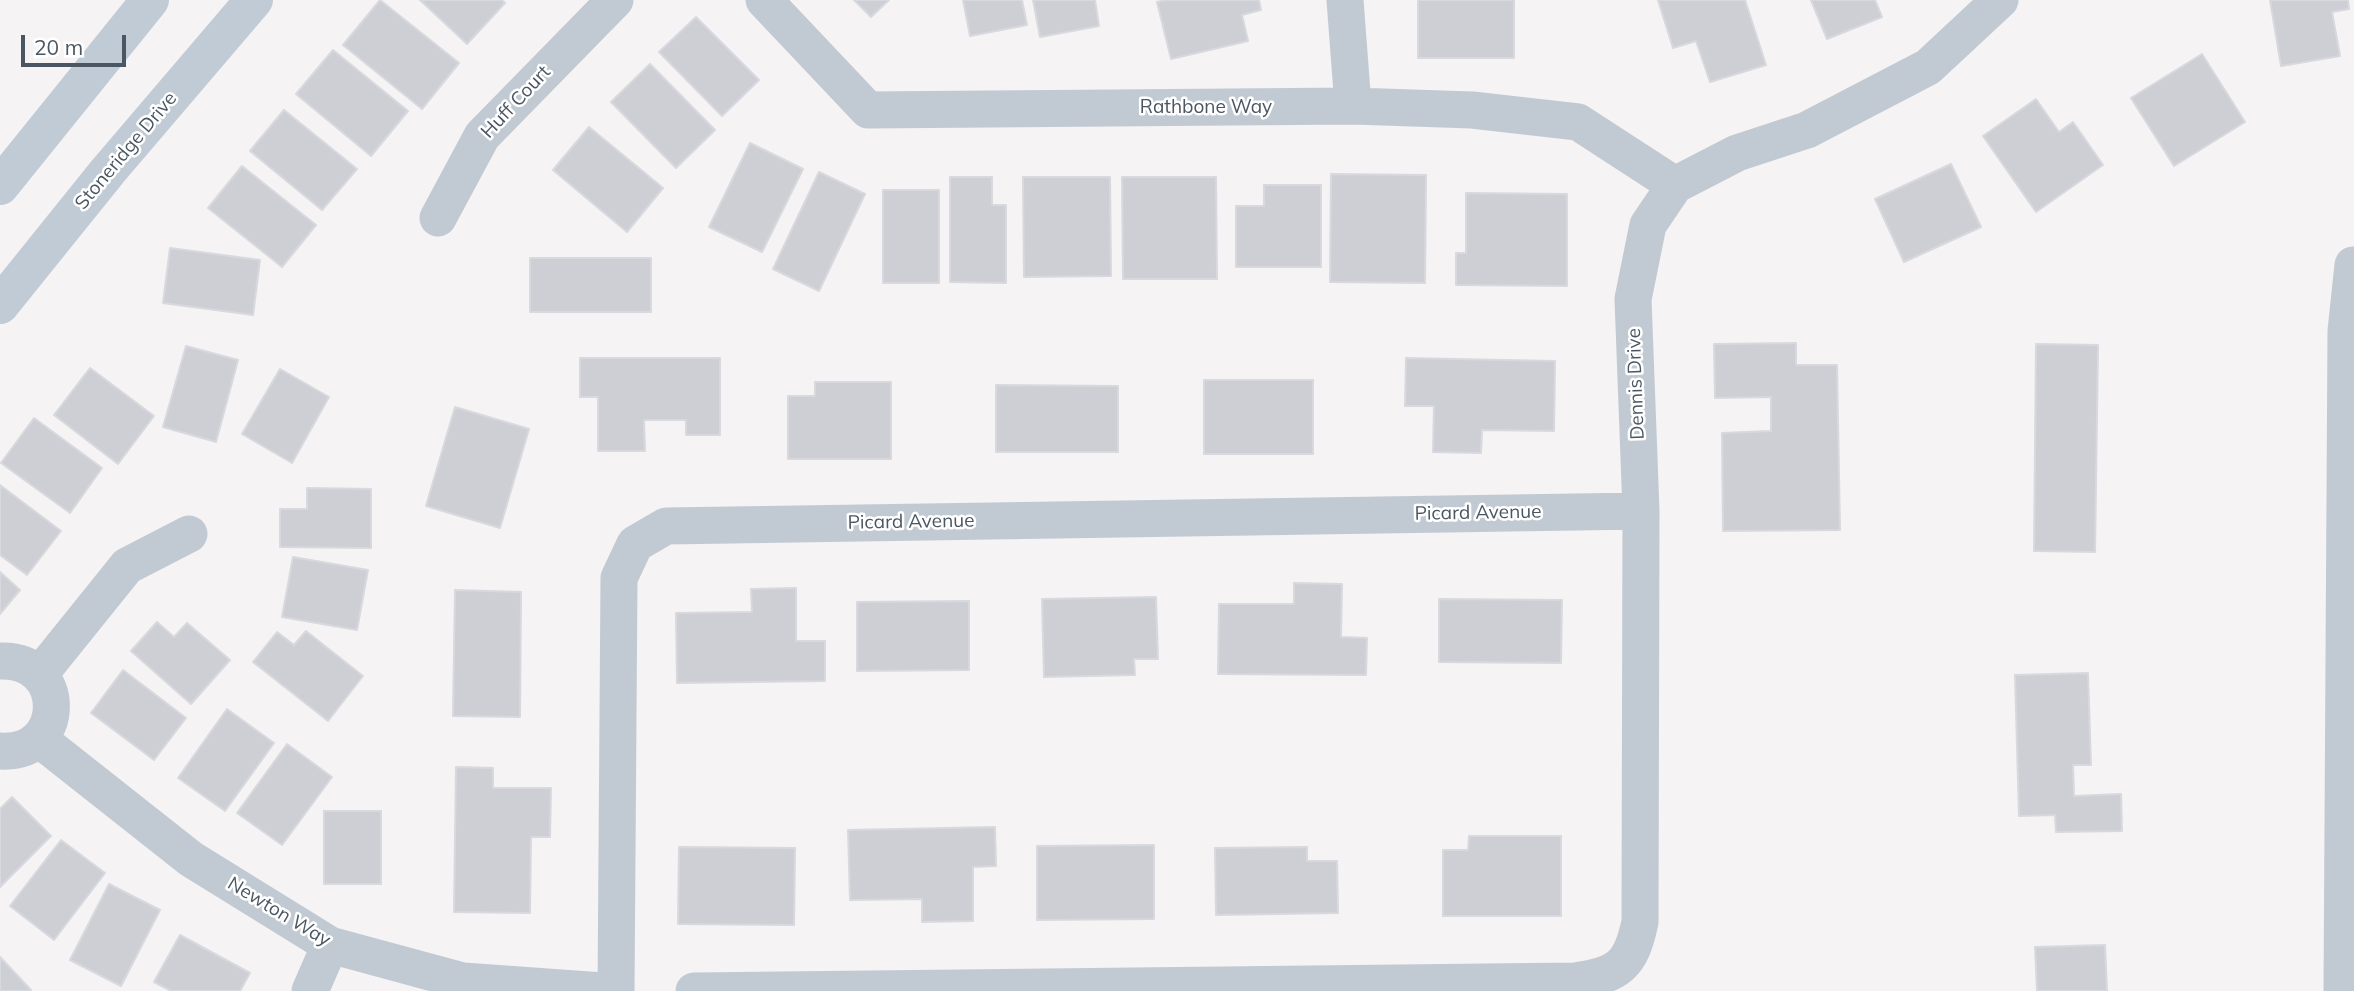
<!DOCTYPE html>
<style>
body{margin:0}
#map{position:relative;width:2354px;height:991px;overflow:hidden;background:#f5f3f3;font-family:Mulish,sans-serif}
canvas{display:block}
.scale{position:absolute;left:21px;top:35px;width:105px;height:32px;box-sizing:border-box;border:4px solid #4a5661;border-top:0;padding-left:9px;font-size:21px;line-height:24px;white-space:nowrap;color:#4a5661;-webkit-text-stroke:5px #fff;paint-order:stroke}
</style>
<div id="map">
<canvas width="2354" height="991"></canvas>
<div class="scale">20 m</div>
</div>
<script>
const context = document.querySelector('canvas').getContext('2d');
context.lineJoin = 'round';
function fill(path, color) { context.fillStyle = color; context.fill(path, 'evenodd'); }
function trace(path, color, width, dash) { context.strokeStyle = color; context.lineWidth = width; context.lineCap = dash ? 'butt' : 'round'; context.setLineDash(dash || []); context.stroke(path); }
function drawText(font, color, halo, rows, align = 'center') {
  context.font = font + ' Mulish,sans-serif'; context.lineWidth = 5; context.setLineDash([]); context.textBaseline = 'middle'; context.strokeStyle = halo; context.fillStyle = color; for (const [text, x, y, turn = 0] of rows) {
    context.save(); context.translate(x, y); context.rotate((+turn || 0) * Math.PI / 180); context.textAlign = isNaN(turn) ? turn : align; if (halo) context.strokeText(text, 0, 0); context.fillText(text, 0, 0); context.restore();
  }
}
const building = new Path2D(`
 M380,0L459,63L422,109L343,45Z
 M420,0H502L505,3L467,44Z
 M854,0H889L871,17Z
 M963,0H1022L1027,25L970,36Z
 M1033,0H1095L1099,26L1040,37Z
 M1166,0H1259L1261,10L1242,15L1248,41L1171,59L1157,2Z
 M1418,0H1514V58H1418Z
 M1658,0H1745L1766,65L1710,82L1696,41L1673,48Z
 M1811,0H1875L1882,17L1827,39Z
 M2270,0H2348L2349,9L2332,12L2340,56L2281,66Z
 M696,17L759,80L722,116L659,52Z
 M333,50L408,111L371,156L296,94Z
 M2202,54L2245,122L2174,166L2131,98Z
 M650,64L715,130L676,168L611,102Z
 M2036,99L2059,132L2073,122L2103,165L2036,212L1983,136Z
 M284,110L357,169L322,210L250,151Z
 M589,127L663,188L627,232L553,170Z
 M750,143L803,169L762,252L709,227Z
 M1951,164L1981,227L1904,262L1875,199Z
 M242,166L316,225L282,267L208,208Z
 M819,172L865,194L819,291L773,269Z
 M1331,174L1426,175L1425,283L1330,282Z
 M950,177H992V205H1006V283L950,282Z
 M1023,177H1110L1111,276L1024,277Z
 M1122,177H1216L1217,279H1123Z
 M1264,185H1321V267H1236V206H1264Z
 M883,190H939V283H883Z
 M1466,193L1567,194V286L1456,285V253H1466Z
 M170,248L260,260L253,315L163,303Z
 M530,258H651V312H530Z
 M1796,343V365H1837L1840,530L1723,531L1722,433L1771,431V397L1715,398L1714,344Z
 M2036,344L2098,345L2095,552L2034,551Z
 M186,346L238,360L216,442L163,427Z
 M580,358H720V435H686V420H644L645,451H598V397H580Z
 M1406,358L1555,361L1554,431L1482,430L1481,453L1433,452L1434,406H1405Z
 M90,368L154,416L118,464L54,415Z
 M280,369L329,397L292,463L242,434Z
 M1204,380H1313V454H1204Z
 M815,382H891V459H788V396H815Z
 M996,385L1118,386V452H996Z
 M455,407L529,429L500,528L426,506Z
 M34,418L102,468L70,513L1,463Z
 M0,485L61,531L27,575L0,555Z
 M307,488L371,489V548L280,547V509H307Z
 M293,557L368,570L357,630L282,617Z
 M0,572L20,590L0,614Z
 M1294,583L1342,584L1341,637L1367,638L1366,675L1218,674L1219,604H1294Z
 M796,588V641H825V681L677,683L676,613L752,612L751,589Z
 M455,590L521,592L520,717L453,716Z
 M1156,597L1158,659H1134L1135,675L1044,677L1042,599Z
 M1439,599L1562,600L1561,663L1439,662Z
 M969,601V670L857,671V602Z
 M157,622L174,637L187,623L230,660L191,704L131,651Z
 M306,631L363,676L328,721L253,662L277,632L294,645Z
 M123,670L186,718L154,760L91,713Z
 M2088,673L2091,765H2073L2074,796L2121,794L2122,831L2056,832L2055,815L2019,816L2015,675Z
 M227,709L274,743L225,811L178,778Z
 M287,744L332,777L282,845L237,813Z
 M456,767L493,768V788H551L550,837H531L530,913L454,912Z
 M12,797L51,836L0,887V809Z
 M324,811H381V884H324Z
 M995,827L996,866L973,867V921L922,922V899L850,900L848,830Z
 M1469,836H1561V916H1443V850H1468Z
 M61,840L105,873L54,940L10,906Z
 M1154,845V919L1037,920V846Z
 M679,847L795,848L794,925L678,924Z
 M1307,847V861H1337L1338,913L1216,915L1215,848Z
 M109,884L160,910L121,986L70,960Z
 M180,935L250,973L240,991H171L154,982Z
 M2105,945L2107,991H2037L2035,947Z
 M0,957L31,990L30,991H0Z`);
fill(building, '#cdcfd5');
trace(building, '#d7d9de', 2);
trace(new Path2D(`
 M764,0L868,110L1353,106L1472,110L1578,122L1675,185
 M1345,0L1353,106
 M438,218L482,136L615,0
 M0,661C69,658 68,756 0,751
 M40,674L127,566L189,534
 M39,739L191,859L330,945L463,981L603,991
 M310,991L330,945
 M616,991L619,578L635,544L666,526L1641,511
 M694,991L1575,981C1619,975 1631,965 1640,922L1641,511L1633,299L1648,225L1675,185L1737,153L1807,130L1928,67L2000,0
 M2342,991L2346,331L2353,265`), '#c1cad2', 37);
trace(new Path2D(`
 M0,186L150,0
 M0,305L108,171L254,0`), '#c1cbd6', 38);
drawText('19px', '#4a5661', '#fff', [
 ["Huff Court",516,102,-47],
 ["Rathbone Way",1206,107],
 ["Stoneridge Drive",126,151,-50],
 ["Dennis Drive",1636,384,-92],
 ["Picard Avenue",1478,513,-1],
 ["Picard Avenue",911,522,-1],
 ["Newton Way",279,912,31]
]);
</script>
